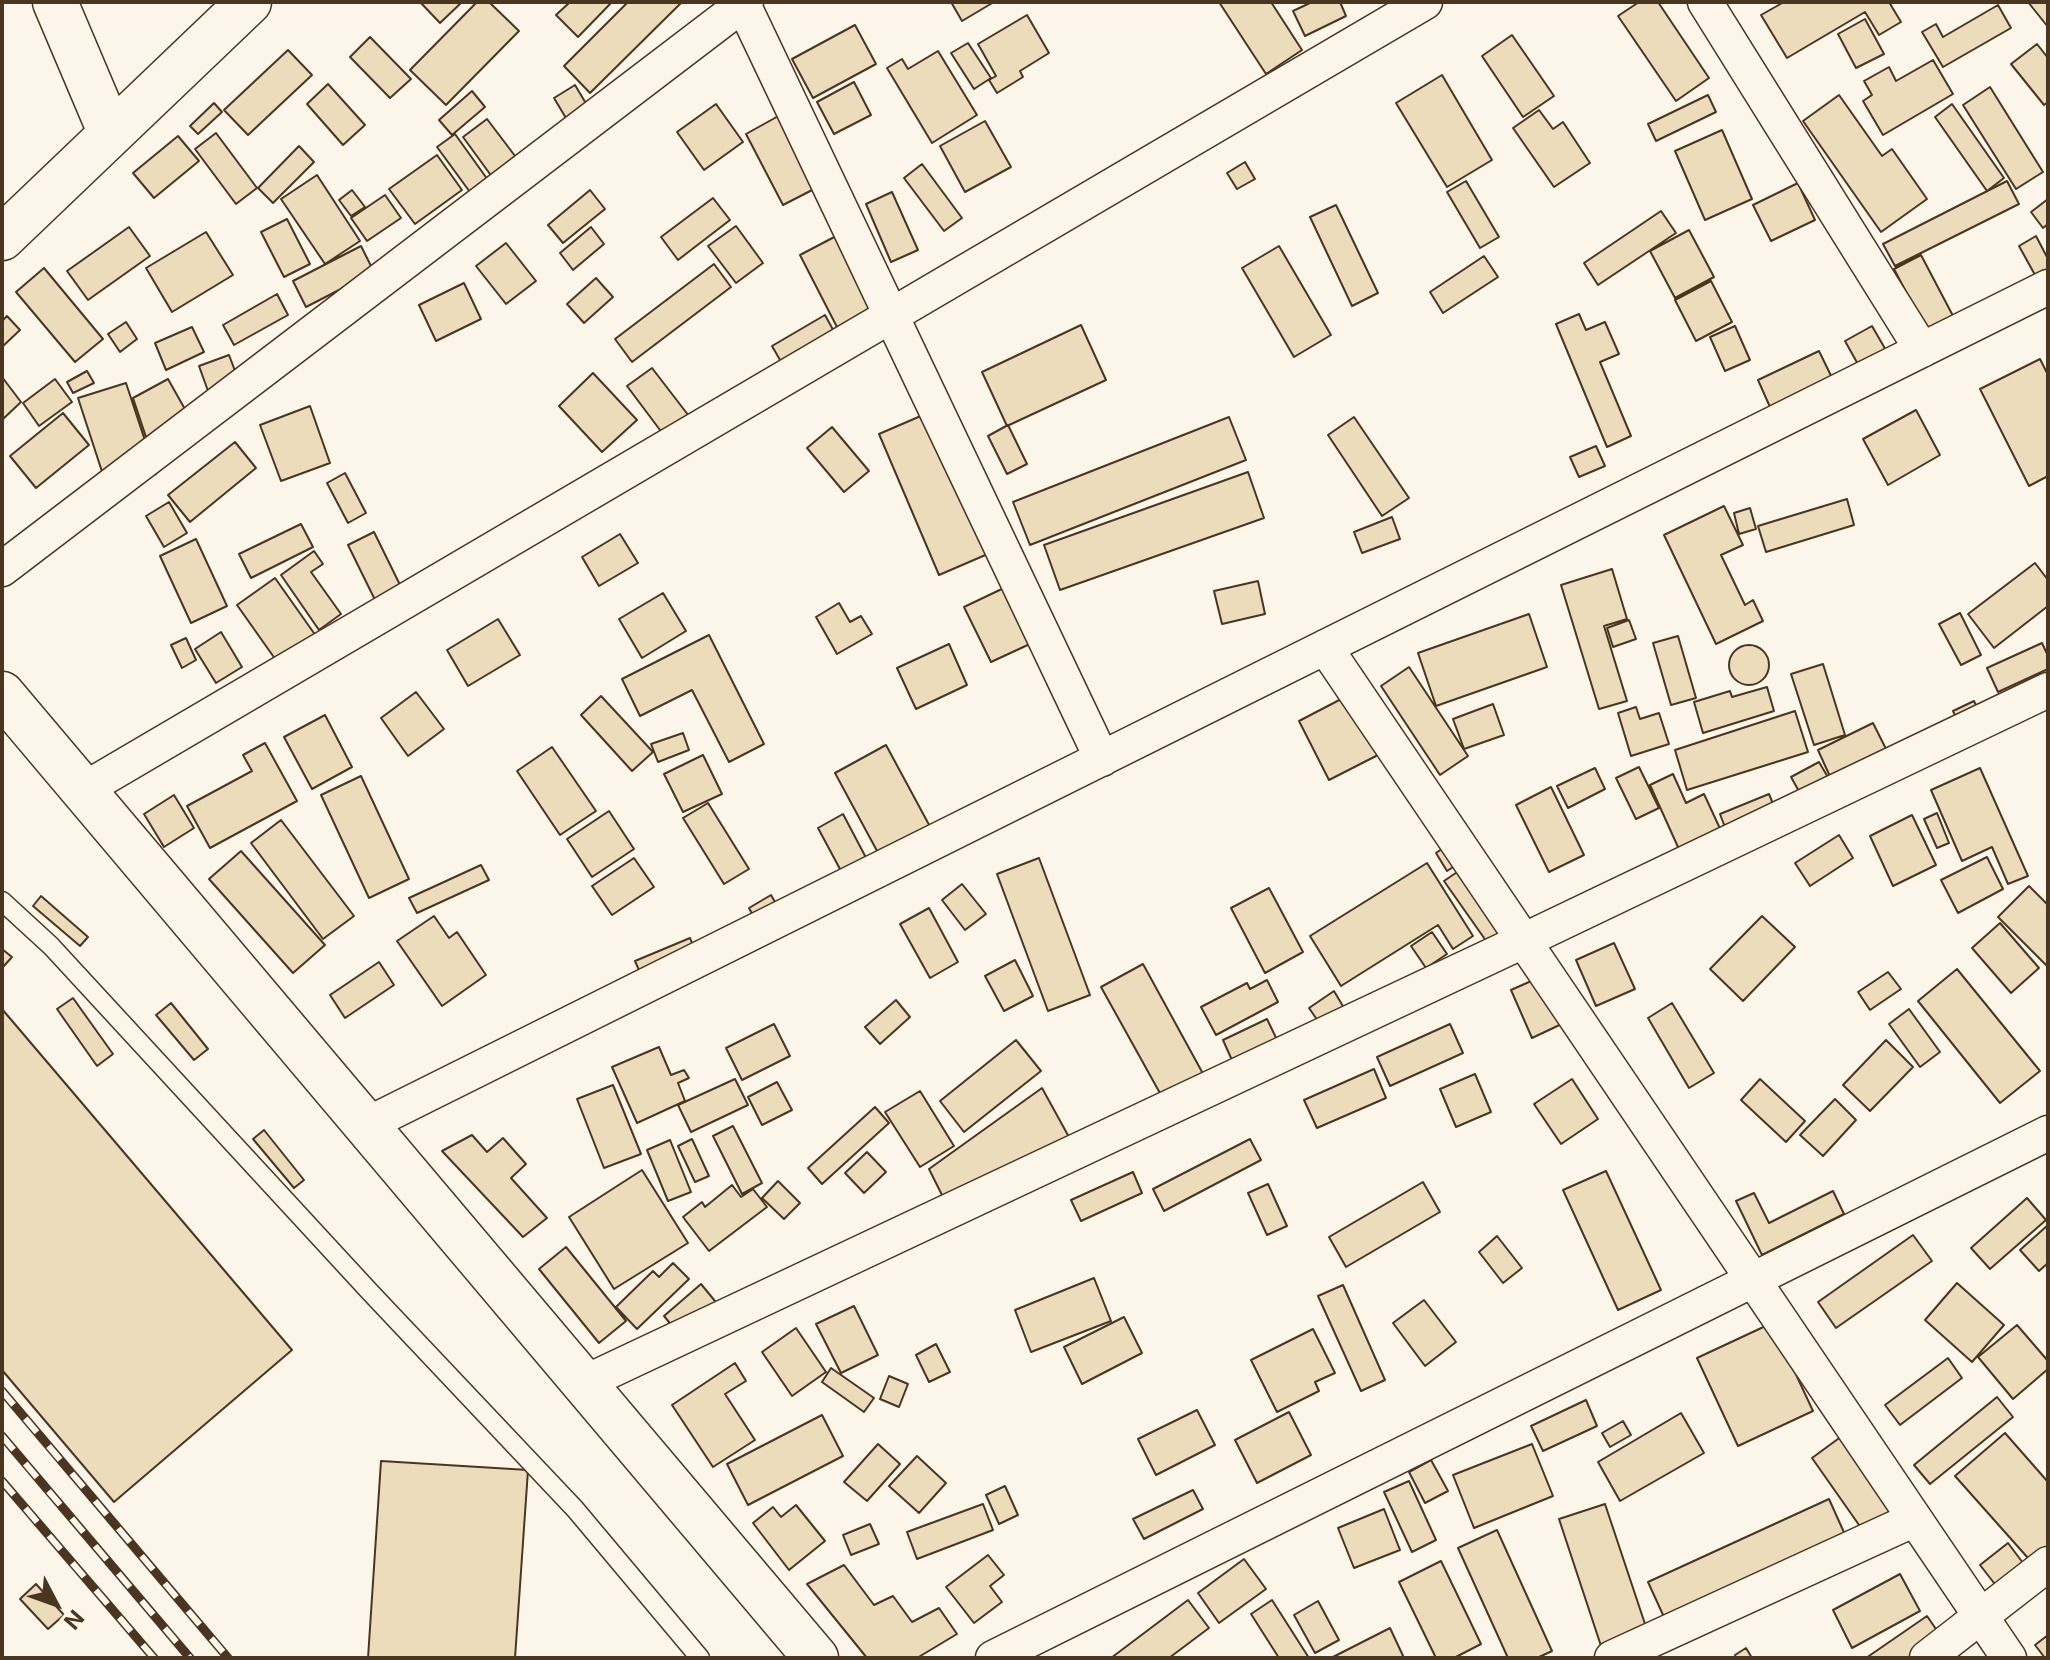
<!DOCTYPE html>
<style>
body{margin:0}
#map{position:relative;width:2050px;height:1660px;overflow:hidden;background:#fbf6e9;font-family:Inter,sans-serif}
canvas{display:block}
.frame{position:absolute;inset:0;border:4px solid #4a3520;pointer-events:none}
.north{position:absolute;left:16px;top:1564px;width:80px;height:80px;-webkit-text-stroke:6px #fbf6e9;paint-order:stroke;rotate:131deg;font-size:22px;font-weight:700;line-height:32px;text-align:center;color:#4a3520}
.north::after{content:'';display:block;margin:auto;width:28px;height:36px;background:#4a3520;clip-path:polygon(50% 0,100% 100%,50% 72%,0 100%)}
</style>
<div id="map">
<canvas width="2050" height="1660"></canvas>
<div class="frame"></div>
<div class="north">N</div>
</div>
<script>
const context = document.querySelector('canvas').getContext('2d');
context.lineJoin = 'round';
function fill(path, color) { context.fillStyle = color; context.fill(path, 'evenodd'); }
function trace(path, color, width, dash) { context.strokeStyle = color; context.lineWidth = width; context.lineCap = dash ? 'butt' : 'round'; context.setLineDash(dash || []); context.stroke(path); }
const building = new Path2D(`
 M420,2H462L440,23Z
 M477,2H489L519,31L446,105L410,70Z
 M570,2H612L578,37L556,15Z
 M628,2H682L590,93L564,66Z
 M951,2H994L962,21Z
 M1219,2H1271L1302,50L1266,74Z
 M1312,2H1340L1346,16L1305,36L1293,11Z
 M1639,2H1658L1709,78L1676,101L1618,16Z
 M1784,2H1889L1901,22L1879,35L1865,12L1787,58L1761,15Z
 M2028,2H2048V27Z
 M1998,5L2011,28L1943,67L1922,32L1936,24L1943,37Z
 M1027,15L1049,53L1020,71L1023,77L997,93L989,80L996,76L978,44Z
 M1865,19L1884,54L1856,68L1838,34Z
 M855,25L876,64L813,98L792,59Z
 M1512,35L1554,96L1523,117L1482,56Z
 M370,37L411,79L390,98L350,57Z
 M968,43L991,78L974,89L951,53Z
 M2037,44L2048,58V102L2044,105L2011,64Z
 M288,50L312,75L248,135L224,110Z
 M938,51L977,115L932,143L887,68L902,59L908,69Z
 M1933,60L1953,94L1883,135L1863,101L1872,95L1864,81L1889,67L1896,81Z
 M1442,75L1492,160L1447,187L1396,103Z
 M854,82L871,115L834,134L817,102Z
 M328,84L365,125L343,145L307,104Z
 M575,85L600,127L579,140L554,98Z
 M1990,87L2043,172L2016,189L1963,105Z
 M472,91L485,107L452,135L439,120Z
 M1708,95L1716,112L1656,141L1648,124Z
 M1839,95L1882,156L1892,149L1927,199L1881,232L1803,121Z
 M214,103L222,112L198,134L190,126Z
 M716,104L743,142L704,170L677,132Z
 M1952,104L2004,178L1987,191L1935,117Z
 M1539,110L1553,129L1563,122L1590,163L1554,187L1513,128Z
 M782,114L820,186L783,205L746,134Z
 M487,119L531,177L506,196L463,137Z
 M985,121L1011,167L965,192L940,146Z
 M1722,130L1752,199L1705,220L1675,151Z
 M216,133L257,188L236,204L195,149Z
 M455,134L503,201L486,214L437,147Z
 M178,136L199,161L154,198L133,173Z
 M299,146L314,162L273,203L258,188Z
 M437,155L462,190L415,224L389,189Z
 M1245,162L1255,179L1237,189L1227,173Z
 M922,164L962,218L944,231L904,178Z
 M317,175L360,241L325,264L281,199Z
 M1466,181L1499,237L1480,248L1447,192Z
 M2007,181L2019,204L1895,266L1883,244Z
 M1798,183L1815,220L1771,241L1753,205Z
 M352,190L365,207L351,216L339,200Z
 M590,190L605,209L563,243L548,225Z
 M892,192L918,250L891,262L866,204Z
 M385,195L401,218L367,241L351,218Z
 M713,198L730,220L678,260L661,237Z
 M2048,199V224L2043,228L2031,212Z
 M1336,205L1378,293L1352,306L1310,217Z
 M1661,211L1676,233L1598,285L1584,263Z
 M287,219L310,264L284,277L261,232Z
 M736,226L763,263L736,283L708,246Z
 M129,227L150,256L88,300L67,271Z
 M591,227L604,244L573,270L560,253Z
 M1689,230L1714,277L1675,298L1650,251Z
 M206,232L233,275L172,312L146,268Z
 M840,234L879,307L838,329L800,255Z
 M2036,236L2048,259V280L2040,284L2019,246Z
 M506,243L536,281L506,304L476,266Z
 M361,246L374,272L306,307L293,281Z
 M1279,246L1331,335L1294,357L1242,268Z
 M1921,255L1962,333L1935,347L1894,269Z
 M1484,256L1498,277L1443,313L1430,292Z
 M714,264L731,287L632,362L615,339Z
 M44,268L103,339L75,362L16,292Z
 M596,278L613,297L584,323L567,304Z
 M1711,281L1732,322L1696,341L1675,300Z
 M464,283L481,319L436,341L419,305Z
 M277,294L288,315L234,345L223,325Z
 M1579,314L1586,330L1605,322L1619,354L1600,362L1631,436L1607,447L1556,324Z
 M825,315L837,337L784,367L772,346Z
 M7,316L20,330L2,347V321Z
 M126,322L137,339L120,352L108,334Z
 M1081,325L1106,380L1007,426L982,372Z
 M1735,326L1750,360L1725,371L1710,337Z
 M1872,326L1891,359L1864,375L1845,341Z
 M192,327L204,352L166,370L155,343Z
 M1819,351L1836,386L1774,416L1758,380Z
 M229,355L243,392L212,402L199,366Z
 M2040,359L2048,375V476L2029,486L1980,389Z
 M652,368L692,420L666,438L627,386Z
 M87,371L94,383L73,393L67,382Z
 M593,373L637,420L602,452L559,406Z
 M2,377L21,402L2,420Z
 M55,379L72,402L39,426L23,403Z
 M168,379L200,436L155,464L133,398Z
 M126,383L156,474L108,490L78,398Z
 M310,406L330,463L281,481L260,425Z
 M1916,410L1940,455L1888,485L1863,439Z
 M930,412L997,550L939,575L879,434Z
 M63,413L89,445L36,488L10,456Z
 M1229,417L1246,460L1030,545L1013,502Z
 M1354,417L1409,498L1382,516L1328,435Z
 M1008,425L1027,464L1007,474L988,436Z
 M832,427L869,471L844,492L807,448Z
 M235,442L256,468L190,522L168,495Z
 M1596,446L1605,466L1579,477L1570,457Z
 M1248,472L1264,518L1060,590L1044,545Z
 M345,473L366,513L348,523L327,483Z
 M1847,499L1854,525L1766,552L1758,526Z
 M169,502L187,533L164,547L146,516Z
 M1724,506L1743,545L1721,555L1745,605L1753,600L1763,621L1716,644L1664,535Z
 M1750,508L1756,529L1739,534L1734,513Z
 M1392,517L1400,539L1362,553L1354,532Z
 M301,524L313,547L251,578L239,554Z
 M374,532L403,591L377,604L348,545Z
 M620,534L638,563L599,586L582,557Z
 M196,539L227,606L191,623L160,556Z
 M314,551L323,564L311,572L341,614L319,630L281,575Z
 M2035,563L2048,580V606L1994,648L1968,614Z
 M1612,569L1627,619L1604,626L1627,701L1599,709L1561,585Z
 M275,578L316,636L278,663L237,605Z
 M1258,581L1265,614L1222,624L1214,591Z
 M1006,587L1032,643L991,662L964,607Z
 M663,593L686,631L642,658L619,619Z
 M839,603L850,622L861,616L872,634L837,654L816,617Z
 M1960,613L1981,655L1961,665L1939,624Z
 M1529,614L1547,667L1436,706L1418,653Z
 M498,619L520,655L468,686L447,650Z
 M1629,620L1636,639L1613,647L1607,628Z
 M221,632L242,667L216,683L195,649Z
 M709,635L764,744L729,762L692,690L640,716L622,679Z
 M1678,636L1696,698L1671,705L1653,643Z
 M186,638L196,660L182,668L171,645Z
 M2042,643L2048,656V669L1998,692L1987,668Z
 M949,644L967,685L916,709L897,668Z
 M1729 665a20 20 0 1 1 40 0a20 20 0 1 1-40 0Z
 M1823,664L1845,735L1814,745L1791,674Z
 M1409,667L1468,756L1440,775L1381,686Z
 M1767,687L1774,711L1703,733L1694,702L1730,691L1732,697Z
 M416,692L444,729L408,756L381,718Z
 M601,696L653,752L632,771L581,715Z
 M1347,696L1378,755L1329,780L1299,721Z
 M1974,701L1986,728L1965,738L1953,711Z
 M1493,704L1504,735L1464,749L1453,719Z
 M1636,707L1640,719L1659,713L1669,744L1631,756L1618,713Z
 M1795,711L1808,752L1687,790L1675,750Z
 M325,715L352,767L312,789L284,737Z
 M1873,723L1888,753L1832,781L1818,750Z
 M683,733L689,750L658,762L651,744Z
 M265,743L297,801L210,848L187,806L252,771L243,755Z
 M886,745L934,834L883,862L835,773Z
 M552,747L596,811L560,835L517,771Z
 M703,755L722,794L683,812L664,774Z
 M1819,762L1839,796L1810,811L1791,777Z
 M1639,767L1659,808L1636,819L1616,778Z
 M1595,768L1605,789L1568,808L1557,786Z
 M1980,768L2028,876L2008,884L1992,847L1962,861L1931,790Z
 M1673,774L1686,803L1704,794L1729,848L1687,867L1650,785Z
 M361,776L409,879L369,898L321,795Z
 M1551,787L1584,855L1549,872L1516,805Z
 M1769,794L1782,826L1732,846L1720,814Z
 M174,795L194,828L164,847L144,814Z
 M708,803L749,869L724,884L683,818Z
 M609,811L634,849L592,877L567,839Z
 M1937,813L1949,843L1937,848L1924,819Z
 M843,814L873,871L848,884L818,828Z
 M1912,815L1936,865L1893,886L1870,836Z
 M281,820L354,916L323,939L251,843Z
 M1839,835L1853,858L1810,886L1795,863Z
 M1452,842L1464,860L1447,871L1436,853Z
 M241,851L325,945L293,973L209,879Z
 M1987,857L2003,889L1958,913L1941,880Z
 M634,858L654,887L612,915L592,886Z
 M1039,858L1090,995L1048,1011L997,874Z
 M1427,863L1473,936L1453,949L1438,925L1341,986L1310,936Z
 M1469,864L1519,939L1496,955L1444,881Z
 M481,865L489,880L417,913L409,898Z
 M962,884L986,914L965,930L942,900Z
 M2029,886L2048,905V967L1998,917Z
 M1269,888L1303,952L1265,973L1231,908Z
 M771,895L787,923L764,936L749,908Z
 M41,896L88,937L80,946L33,906Z
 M929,908L958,962L930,978L900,924Z
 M434,916L449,938L457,932L486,975L442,1006L397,941Z
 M1762,916L1795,947L1743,1001L1710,969Z
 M2000,923L2039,968L2011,993L1972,948Z
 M1432,932L1447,954L1426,968L1411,946Z
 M690,938L699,961L645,984L635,961Z
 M1614,943L1635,989L1596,1006L1576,960Z
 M2,949L12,957L3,967H2Z
 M1015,960L1033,996L1004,1011L985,976Z
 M379,962L394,985L345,1018L330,995Z
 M1143,964L1207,1081L1166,1104L1101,987Z
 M1957,969L2040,1071L2000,1103L1918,1001Z
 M1888,972L1901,989L1870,1010L1858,992Z
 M1547,974L1568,1021L1532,1038L1511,990Z
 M1267,980L1278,1002L1216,1035L1201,1007L1247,983L1250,989Z
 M1334,991L1344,1008L1320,1024L1309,1008Z
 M73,998L113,1054L97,1066L57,1009Z
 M896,1000L910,1017L880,1044L865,1027Z
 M171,1003L208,1049L194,1060L156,1015Z
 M1672,1003L1714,1073L1689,1088L1648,1018Z
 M2,1009L292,1350L114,1502L2,1370Z
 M1909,1009L1940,1052L1920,1067L1889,1024Z
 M1267,1019L1280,1046L1235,1067L1223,1040Z
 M774,1024L790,1056L742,1080L726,1048Z
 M1450,1024L1463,1053L1390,1086L1377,1057Z
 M1016,1040L1041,1071L964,1132L940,1101Z
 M1886,1040L1913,1067L1870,1111L1843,1085Z
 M659,1047L671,1075L684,1070L689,1078L678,1083L685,1101L637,1123L612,1067Z
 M1374,1069L1386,1098L1317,1128L1304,1100Z
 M1475,1074L1491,1112L1456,1127L1440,1089Z
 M735,1079L748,1105L691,1132L678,1105Z
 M1572,1079L1598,1119L1561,1144L1534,1104Z
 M1760,1079L1805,1121L1786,1142L1741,1100Z
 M777,1082L792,1110L762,1125L748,1097Z
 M613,1085L641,1154L604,1168L577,1099Z
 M1042,1088L1075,1148L951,1213L929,1169Z
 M920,1091L954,1146L920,1167L885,1112Z
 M1835,1099L1856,1120L1823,1156L1800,1135Z
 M875,1107L889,1123L822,1184L808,1168Z
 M733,1126L762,1183L742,1194L713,1136Z
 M264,1130L304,1180L294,1188L253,1139Z
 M472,1135L487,1152L503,1138L526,1164L511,1178L547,1218L523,1237L442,1151Z
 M692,1139L709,1176L695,1182L678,1146Z
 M1250,1139L1261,1160L1164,1211L1153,1189Z
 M670,1140L691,1192L668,1201L647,1150Z
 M867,1152L886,1172L864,1193L845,1173Z
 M642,1170L688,1243L614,1289L569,1217Z
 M1606,1171L1661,1290L1618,1310L1563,1190Z
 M1133,1172L1142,1193L1081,1221L1071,1200Z
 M778,1181L800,1203L784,1219L762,1198Z
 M1423,1182L1440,1212L1346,1267L1329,1237Z
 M1268,1184L1287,1226L1267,1235L1248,1193Z
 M732,1185L741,1197L753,1189L767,1207L709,1251L683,1217L702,1202L705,1207Z
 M1833,1191L1844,1214L1762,1255L1736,1201L1754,1193L1769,1223Z
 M2027,1198L2046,1220L1990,1269L1971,1248Z
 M2048,1225V1263L2039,1271L2020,1250Z
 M1913,1235L1932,1261L1836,1328L1818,1302Z
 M1497,1236L1522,1268L1503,1283L1479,1252Z
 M566,1247L626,1321L599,1343L539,1269Z
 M673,1263L689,1279L637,1329L616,1307L653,1271L659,1277Z
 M1094,1278L1111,1321L1031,1352L1015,1310Z
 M1957,1283L2004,1325L1972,1362L1925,1320Z
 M701,1284L724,1312L686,1343L664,1316Z
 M1343,1285L1385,1380L1361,1391L1318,1296Z
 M1424,1300L1456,1342L1425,1366L1393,1323Z
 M854,1306L878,1355L841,1373L816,1324Z
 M1124,1317L1142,1353L1082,1384L1064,1347Z
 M1772,1323L1813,1411L1738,1446L1697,1358Z
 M2017,1325L2048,1361V1369L2013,1399L1978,1357Z
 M796,1328L826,1372L792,1396L762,1352Z
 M1313,1329L1335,1373L1315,1382L1319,1391L1277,1412L1251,1360Z
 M936,1344L950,1372L929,1382L916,1355Z
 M1948,1358L1962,1378L1900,1425L1885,1405Z
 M735,1363L746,1381L725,1394L755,1440L713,1467L672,1405Z
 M831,1368L874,1398L864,1412L822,1382Z
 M889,1376L908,1384L899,1407L880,1399Z
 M1997,1397L2013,1417L1930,1484L1914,1465Z
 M1586,1400L1597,1426L1543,1451L1531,1426Z
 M1197,1410L1215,1445L1156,1475L1138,1439Z
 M1289,1412L1311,1455L1257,1483L1235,1440Z
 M1681,1413L1704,1453L1620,1501L1598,1462Z
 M822,1415L843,1456L748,1505L727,1464Z
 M1623,1421L1631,1435L1610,1447L1602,1433Z
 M2005,1433L2048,1482V1572L2044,1576L1955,1476Z
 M1842,1436L1909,1530L1878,1552L1812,1458Z
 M878,1444L900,1464L867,1501L844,1482Z
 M1532,1444L1553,1496L1474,1528L1453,1475Z
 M917,1456L946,1483L919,1513L889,1486Z
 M1431,1460L1448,1491L1425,1503L1409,1472Z
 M381,1461L528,1470L515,1658H368Z
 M1409,1481L1436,1540L1412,1552L1384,1492Z
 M1005,1486L1018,1515L999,1524L986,1495Z
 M1193,1490L1203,1509L1144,1539L1133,1519Z
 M1829,1499L1855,1557L1674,1639L1648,1582Z
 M983,1504L993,1530L917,1559L907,1532Z
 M1605,1504L1653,1648L1605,1658L1559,1519Z
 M796,1505L825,1541L789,1570L753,1523L773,1507L781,1517Z
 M1384,1509L1400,1550L1354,1568L1338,1528Z
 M870,1524L879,1544L851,1555L843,1535Z
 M1497,1530L1552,1651L1537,1658H1508L1458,1548Z
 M2008,1543L2035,1579L2008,1601L1980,1565Z
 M988,1555L1004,1575L990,1586L1002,1602L974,1623L946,1587Z
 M1244,1559L1266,1589L1219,1623L1198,1593Z
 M1441,1561L1481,1644L1454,1658H1436L1399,1582Z
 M844,1565L874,1605L893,1596L912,1622L939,1608L957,1634L917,1658H867L807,1584Z
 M1900,1574L1920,1611L1852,1648L1833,1610Z
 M36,1584L64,1615L48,1629L20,1599Z
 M1188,1600L1209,1628L1169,1658H1111Z
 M1272,1600L1309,1658H1279L1251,1614Z
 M1318,1601L1339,1640L1315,1653L1294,1615Z
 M1927,1616L1949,1648L1935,1658H1866Z
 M1390,1628L1404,1658H1331Z
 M2048,1635V1658H2045L2035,1645Z
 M1746,1648L1752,1658H1736L1735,1655Z`);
fill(building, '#ecdcbc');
trace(building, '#4a3520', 2);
const service = new Path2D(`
 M2,901L51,946L370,1292L575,1509L700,1658`);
const minor = new Path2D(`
 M1705,2L1922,350
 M743,4L1102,759
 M2,569L746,2
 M1325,647L2009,1658
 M83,790L1425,2
 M366,1125L2048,287
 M584,1383L1523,941L2048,690
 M993,1658L2048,1133
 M1612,1658L1915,1519
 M1927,1658L2048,1564`);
const tertiary = new Path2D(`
 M55,2L111,134
 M2,238L249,2
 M2,694L816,1658`);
trace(service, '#4a3520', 21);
trace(minor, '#4a3520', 37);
trace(tertiary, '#4a3520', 47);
trace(service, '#fbf6e9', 18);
trace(minor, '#fbf6e9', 34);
trace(tertiary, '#fbf6e9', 44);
const rail = new Path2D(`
 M2,1391L228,1658
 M2,1436L190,1658
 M2,1481L154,1658`);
trace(rail, '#4a3520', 9);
trace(rail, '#fbf6e9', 6, [18]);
</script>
